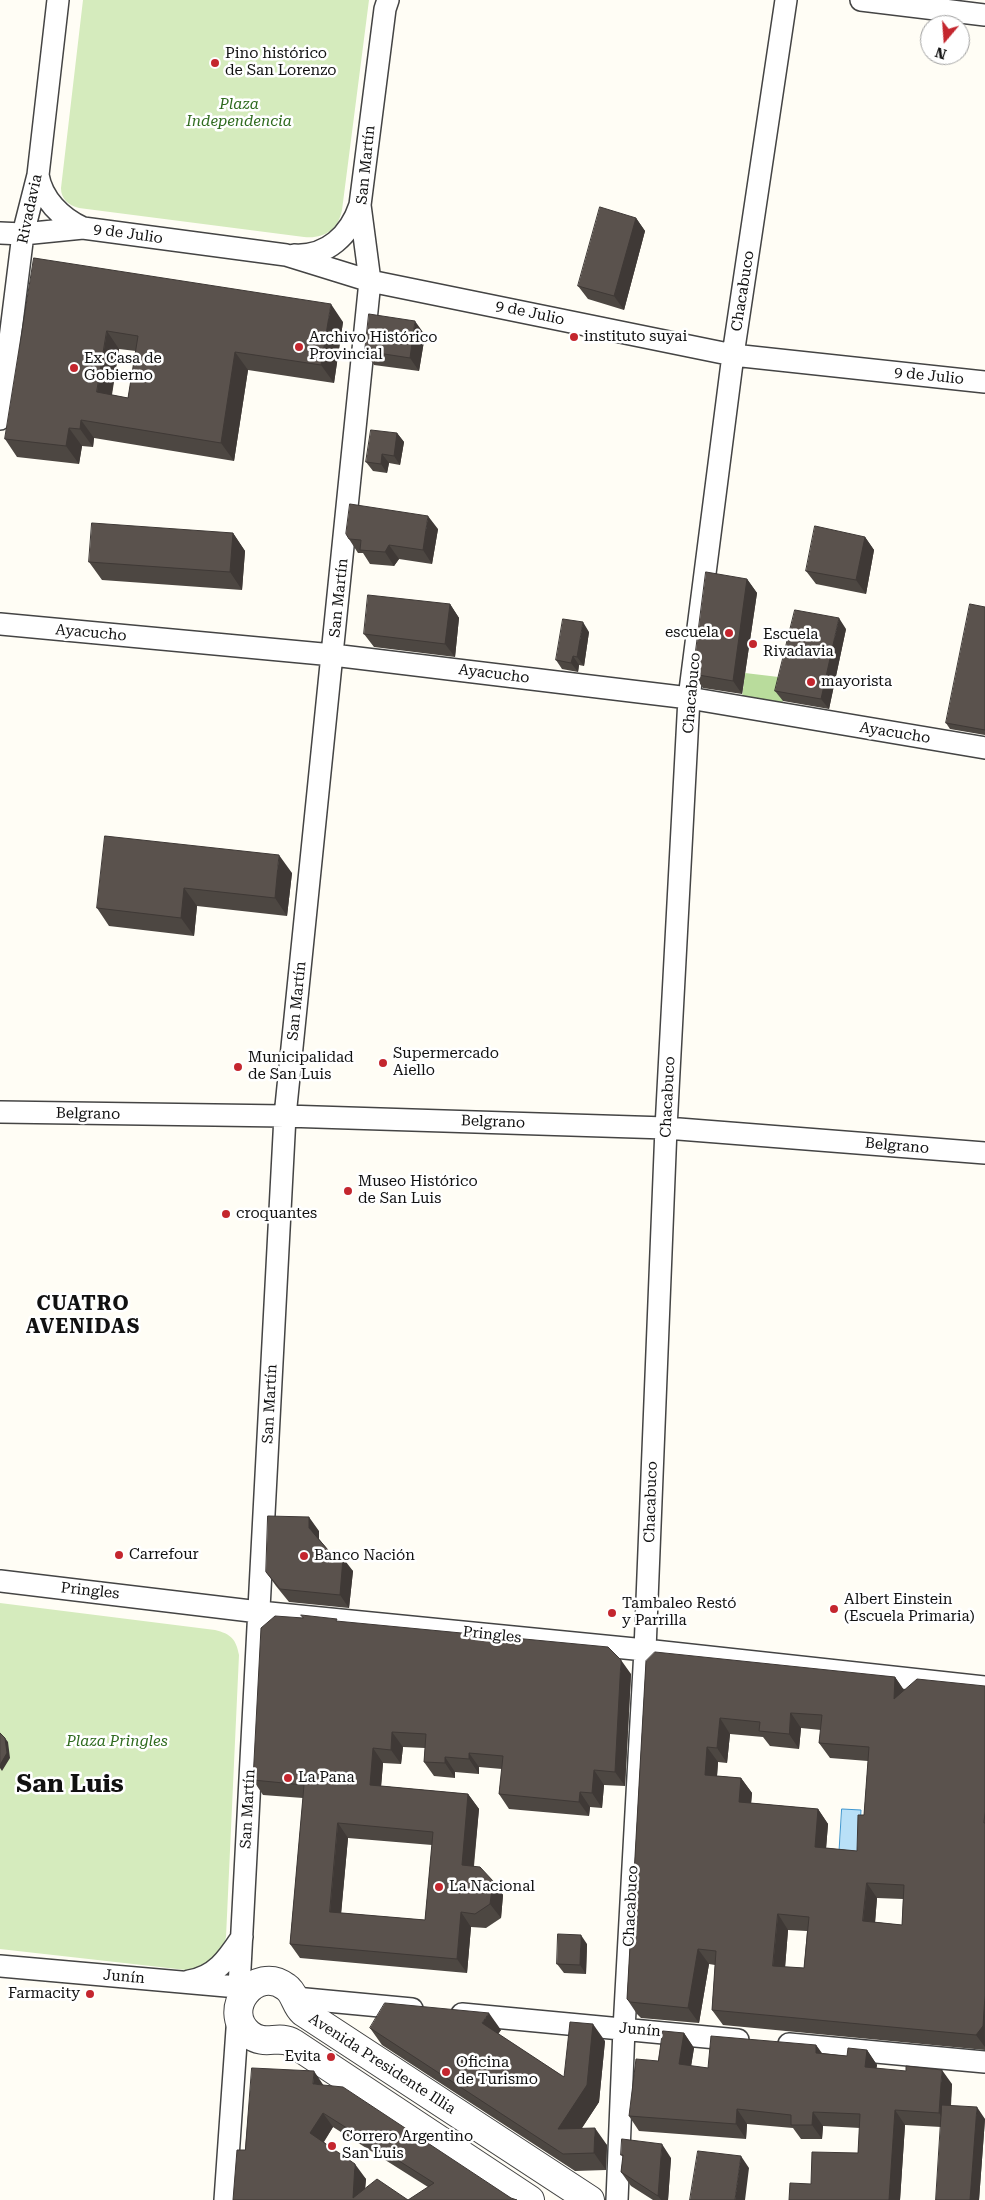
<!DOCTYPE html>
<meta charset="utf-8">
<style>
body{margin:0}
#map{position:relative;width:985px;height:2200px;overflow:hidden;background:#fffdf5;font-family:"Roboto Serif",serif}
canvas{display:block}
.north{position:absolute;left:920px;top:15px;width:50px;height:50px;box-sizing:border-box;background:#fff;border:1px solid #a0a0a0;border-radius:50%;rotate:198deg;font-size:14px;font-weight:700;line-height:20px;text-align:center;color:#111}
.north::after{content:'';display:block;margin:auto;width:18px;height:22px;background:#c4262e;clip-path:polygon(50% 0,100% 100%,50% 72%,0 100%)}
</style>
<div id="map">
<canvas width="985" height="2200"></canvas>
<div class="north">N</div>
</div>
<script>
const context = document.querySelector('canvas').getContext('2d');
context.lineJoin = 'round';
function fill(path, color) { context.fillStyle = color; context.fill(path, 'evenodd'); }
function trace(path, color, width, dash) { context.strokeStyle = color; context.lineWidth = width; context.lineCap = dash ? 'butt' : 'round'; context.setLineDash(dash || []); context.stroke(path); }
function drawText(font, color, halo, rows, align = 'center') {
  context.font = font + ' "Roboto Serif",serif'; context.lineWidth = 5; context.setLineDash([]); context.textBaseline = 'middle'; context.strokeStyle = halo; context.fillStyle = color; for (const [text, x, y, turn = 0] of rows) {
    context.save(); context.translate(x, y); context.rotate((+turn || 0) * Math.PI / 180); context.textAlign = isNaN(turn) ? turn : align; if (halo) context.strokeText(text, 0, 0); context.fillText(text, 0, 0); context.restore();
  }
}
fill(new Path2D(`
 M83,0H369L342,210C338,230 324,239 304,237L79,208C68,205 61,199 61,188Z
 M0,1603L215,1630C231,1634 236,1639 239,1655L226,1937L220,1957L195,1971L0,1949Z`), '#d5ebbd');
fill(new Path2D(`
 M745,673L787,678L782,706L742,697Z`), '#b9dc9c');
const water = new Path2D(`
 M842,1809L861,1810L858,1859L839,1858Z`);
fill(water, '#b9e0f7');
trace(water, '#3f96cf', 1);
const minor = new Path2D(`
 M861,0L985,15
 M38,175C42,199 61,218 83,228
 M0,233L23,234L83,228L286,255L370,281L733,355L985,382
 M294,255C327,257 350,235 360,205
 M0,419L23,234L38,175L58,0
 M0,624L333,655L689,698L985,748
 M0,1112L285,1116L666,1128L985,1153
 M0,1581L259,1612L645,1650L985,1687
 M0,1966L249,1988
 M189,1981C216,1977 228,1958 242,1937
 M295,1998L412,2009
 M238,2006L285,1116L370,281L360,205L385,9L388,0
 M462,2014L738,2040
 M789,2044L985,2062
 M225,2200L238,2015
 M617,2200L624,2029L645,1650L666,1128L689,698L733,355L786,0`);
const tertiary = new Path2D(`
 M530,2200L293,2043C278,2034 265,2047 249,2034C220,2010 256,1964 286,1987C295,1993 295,2005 303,2012L590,2200`);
trace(minor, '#444', 24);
trace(tertiary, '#444', 30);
trace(minor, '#fff', 21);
trace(tertiary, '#fff', 28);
fill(new Path2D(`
 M636,218L645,231L624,310L588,299L578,286Z
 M34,258L343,322L334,383L248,370L234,461L94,438L93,447L82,446L79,464L17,457L5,439ZM119,349L136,351L128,398L112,395Z
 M425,335L419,371L374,365L365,351Z
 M397,433L404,442L400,465L389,463L387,473L373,471L366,462Z
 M438,529L432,564L399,559L394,566L370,564L363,553H358L349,539Z
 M233,533L245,551L242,590L102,580L89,562Z
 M865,537L874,550L866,594L816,584L806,571Z
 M747,579L757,593L742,694L703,688L693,674Z
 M450,604L459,618L455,657L374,647L364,634Z
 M985,607V735L950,729L946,723Z
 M846,629L829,709L783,701L775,691Z
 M589,632L584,666L579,665L578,672L562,669L556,660Z
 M105,836L292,873L287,916L197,906L194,936L109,926L97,908Z
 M319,1531V1539L334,1557L353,1571L349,1608L289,1602L276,1586L266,1572Z
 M339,1622L631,1674L625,1786L604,1785L602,1808L590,1807L589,1816L509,1809L499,1794L502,1769L479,1767V1774L455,1772V1778L434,1776L424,1762L425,1748L403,1747L401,1764L383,1763L381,1786L468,1794L479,1809L474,1866L493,1881L503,1895L501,1918L486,1928L471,1927L467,1973L300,1958L290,1944L303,1798L263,1795L253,1780ZM348,1838L432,1845L425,1920L341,1913Z
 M646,1661L895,1677L904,1690L985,1686V2050L723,2025L712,2010L715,1965L709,1964L699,2023L641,2018L637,2014L627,1999ZM801,1728L821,1730L819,1743L830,1758L868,1761L864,1815L857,1851L826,1848L828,1824L818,1809L751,1803L752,1793L741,1778L717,1776L718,1762L727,1763L730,1734L763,1737L770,1746L799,1749ZM877,1898L903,1899L902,1925L875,1922ZM788,1930L807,1931L804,1968L785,1967Z
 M587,1944L586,1974L564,1973L557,1964Z
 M370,2028L501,2030L498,2034L564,2077L605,2041L599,2102L582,2128L607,2145L606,2170L575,2171L382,2045Z
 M684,2033L694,2048L691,2066L708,2068L816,2045L822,2053L847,2056L867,2050L877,2065L876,2068L952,2084L951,2106L985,2119L979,2200H936L941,2127L905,2125L900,2200H789L811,2184L858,2153L860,2128L823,2126L822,2139H801L793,2128L747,2124L746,2139L639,2131L629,2116L658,2061Z
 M323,2085L511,2198L428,2187L333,2127L324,2142L366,2179L365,2189L408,2200H233Z
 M621,2155L671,2158L668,2200H653L631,2186L621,2172L623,2157Z`), '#4d4742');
fill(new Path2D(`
 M636,218L645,231L624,310L614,296Z
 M331,304L343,322L334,383L321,365Z
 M415,321L425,335L419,371L410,358Z
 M107,331L119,349L109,410L97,392Z
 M235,352L248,370L234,461L221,443Z
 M81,420L94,438L93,447L80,429Z
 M69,428L82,446L79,464L66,446Z
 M397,433L404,442L400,465L394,456Z
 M382,454L389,463L387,473L381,464Z
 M428,516L438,529L432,564L423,550Z
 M233,533L245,551L242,590L230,572Z
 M865,537L874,550L866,594L856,580Z
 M389,545L399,559L394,566L385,552Z
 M747,579L757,593L742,694L733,681Z
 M450,604L459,618L455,657L445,644Z
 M839,618L846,629L829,709L821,699Z
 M583,622L589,632L584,666L577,657Z
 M573,656L579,665L578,672L571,663Z
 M279,855L292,873L287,916L275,898Z
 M184,888L197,906L194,936L181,918Z
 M309,1517L319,1531V1542L309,1528Z
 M343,1558L353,1571L349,1608L340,1595Z
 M621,1660L631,1674L625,1786L615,1772Z
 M895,1677L905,1692L894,1699Z
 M791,1713L801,1728L799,1749L789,1734Z
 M720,1718L730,1734L727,1763L717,1748Z
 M392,1732L403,1747L401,1764L391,1750Z
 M5,1738L8,1742L10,1758L2,1771L0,1768V1765Z
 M707,1747L718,1762L716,1790L705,1775Z
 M373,1748L383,1763L380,1800L370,1785Z
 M469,1753L479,1767V1774L469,1759Z
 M445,1757L455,1772V1778L445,1763Z
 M594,1770L604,1785L602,1808L592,1793Z
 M741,1778L752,1793L750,1817L739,1802Z
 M580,1792L590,1807L589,1816L579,1802Z
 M468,1794L479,1809L472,1880L462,1865Z
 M818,1809L828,1824L825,1862L815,1847Z
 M338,1823L348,1838L340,1926L330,1912Z
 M493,1881L503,1895L501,1918L490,1904Z
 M867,1883L877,1898L874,1936L863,1921Z
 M461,1912L471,1927L467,1973L457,1959Z
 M778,1914L788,1930L784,1981L773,1966Z
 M581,1935L587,1944L586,1974L580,1965Z
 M698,1949L709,1964L699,2023L688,2008Z
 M985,1996V2047L976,2035Z
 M489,2013L501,2030L494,2040L482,2023Z
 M593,2024L605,2041L599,2102L570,2146L558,2129Z
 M684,2033L694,2048L689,2079L679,2064Z
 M816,2045L826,2060L816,2053Z
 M867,2050L877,2065L875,2081L865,2067Z
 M942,2070L952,2084L949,2127L939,2113Z
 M314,2071L324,2086L313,2084Z
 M977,2107L985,2119L979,2200H970Z
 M737,2109L747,2124L746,2139L736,2124Z
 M895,2110L905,2125L900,2200H889Z
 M813,2112L823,2126L822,2139L812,2125Z
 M323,2113L333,2127L320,2147L310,2133Z
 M595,2128L607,2145L606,2170L594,2153Z
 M662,2144L671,2158L668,2200H661L658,2196Z
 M741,2156L749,2168L745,2200H735Z
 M355,2164L366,2179L364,2200L353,2198Z`), '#3f3936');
const building = new Path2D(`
 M600,207L636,218L614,296L578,286Z
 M34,258L331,304L321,365L235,352L221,443L81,420L80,429L69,428L66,446L5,439ZM107,331L138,336L128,398L97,392Z
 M369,314L415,321L410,358L365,351Z
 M371,430L397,433L394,456L382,454L381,464L366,462Z
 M350,504L428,516L423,550L389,545L385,552L360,550L361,540L349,539L346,534Z
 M92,523L233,533L230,572L89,562Z
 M815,526L865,537L856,580L806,571Z
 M706,572L747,579L733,681L693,674Z
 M368,595L450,604L445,644L364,634Z
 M970,604L985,607V730L946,723Z
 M795,610L839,618L821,699L775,691Z
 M563,619L583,622L577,657L573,656L571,663L556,660Z
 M105,836L279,855L275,898L184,888L181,918L97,908Z
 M268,1516L309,1517V1528L334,1557L343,1558L340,1595L280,1589L266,1572Z
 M301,1615L337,1619L336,1621L608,1647L621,1660L615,1772L594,1770L592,1793L580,1792L579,1802L499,1794L503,1756L469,1753V1759L445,1757V1763L424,1762L426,1734L392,1732L391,1750L373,1748L370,1785L468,1794L462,1865L480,1867L493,1881L490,1904L475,1914L461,1912L457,1959L290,1944L304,1785L253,1780L261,1628L275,1616L303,1618ZM338,1823L433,1832L425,1920L330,1912Z
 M655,1652L895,1677L894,1699L917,1679L985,1686V1812L984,1823H985V1996L983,2026L976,2035L712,2010L716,1951L698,1949L688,2008L630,2002L627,1999L646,1661ZM791,1713L822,1715L819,1743L869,1747L864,1815H858L857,1851L815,1847L818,1809L739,1802L741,1778L705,1775L707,1747L717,1748L720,1718L760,1722L759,1731L789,1734ZM867,1883L904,1885L902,1925L863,1921ZM778,1914L809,1917L804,1968L773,1966Z
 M0,1733L5,1738L7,1753L0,1765Z
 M558,1934L581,1935L580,1965L557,1964Z
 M385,2003L489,2013L482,2023L564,2077L570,2022L593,2024L587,2085L558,2129L595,2128L594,2153L563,2154L370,2028Z
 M663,2031L684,2033L679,2064L708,2068L711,2036L816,2045V2053L847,2056L848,2048L867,2050L865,2067L906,2071V2066L942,2070L939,2113L895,2110L889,2200H789L790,2183L811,2184L812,2152L858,2153L860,2114L813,2112L812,2125H791V2115L737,2109L736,2124L629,2116L636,2059L658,2061Z
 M252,2068L314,2071L313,2084L343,2087L511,2198L517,2200H408L434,2183L323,2113L310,2133L355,2164L353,2198L377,2179L408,2200H233L237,2150H245Z
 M942,2105L977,2107L970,2200H936Z
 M622,2139L662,2144L658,2196L621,2172L623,2155H621Z
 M698,2151L741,2156L735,2200H690Z`);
fill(building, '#5a524d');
trace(building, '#3f3936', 1);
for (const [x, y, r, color] of [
 [215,63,5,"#c4262e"],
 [574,337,5,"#c4262e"],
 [299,347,5,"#c4262e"],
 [74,368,5,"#c4262e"],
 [729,633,5,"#c4262e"],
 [753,644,5,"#c4262e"],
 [811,682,5,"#c4262e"],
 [383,1063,5,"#c4262e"],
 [238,1067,5,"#c4262e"],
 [348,1191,5,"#c4262e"],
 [226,1214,5,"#c4262e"],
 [119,1555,5,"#c4262e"],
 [304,1556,5,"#c4262e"],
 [834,1609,5,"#c4262e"],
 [612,1613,5,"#c4262e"],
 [288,1778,5,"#c4262e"],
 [439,1887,5,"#c4262e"],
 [90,1994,5,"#c4262e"],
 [331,2057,5,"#c4262e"],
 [446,2072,5,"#c4262e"],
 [332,2146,5,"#c4262e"]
]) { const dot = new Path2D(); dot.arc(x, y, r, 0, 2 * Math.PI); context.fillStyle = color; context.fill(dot); trace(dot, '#fff', 2); }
drawText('15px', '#111', '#fff', [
 ["Pino histórico",225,54],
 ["de San Lorenzo",225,71],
 ["instituto suyai",584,337],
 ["Archivo Histórico",309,338],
 ["Provincial",309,355],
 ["Ex Casa de",84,359],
 ["Gobierno",84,376],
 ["escuela",719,633,"right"],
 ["Escuela",763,635],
 ["Rivadavia",763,652],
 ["mayorista",821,682],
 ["Supermercado",393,1054],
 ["Aiello",393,1071],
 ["Municipalidad",248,1058],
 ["de San Luis",248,1075],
 ["Museo Histórico",358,1182],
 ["de San Luis",358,1199],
 ["croquantes",236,1214],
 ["Carrefour",129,1555],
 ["Banco Nación",314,1556],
 ["Albert Einstein",844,1600],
 ["(Escuela Primaria)",844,1617],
 ["Tambaleo Restó",622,1604],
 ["y Parrilla",622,1621],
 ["La Pana",298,1778],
 ["La Nacional",449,1887],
 ["Farmacity",80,1994,"right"],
 ["Evita",321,2057,"right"],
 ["Oficina",456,2063],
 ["de Turismo",456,2080],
 ["Correro Argentino",342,2137],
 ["San Luis",342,2154]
], 'left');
drawText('italic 15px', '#2f6b1f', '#fff', [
 ["Plaza",239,105],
 ["Independencia",239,122],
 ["Plaza Pringles",117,1742]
]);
drawText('15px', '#111', '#fff', [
 ["San Martín",366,165,-84],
 ["Rivadavia",30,209,-78],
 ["9 de Julio",128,234,8],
 ["Chacabuco",743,291,-81],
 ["9 de Julio",530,313,12],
 ["9 de Julio",929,376,6],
 ["San Martín",339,598,-84],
 ["Ayacucho",91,633,5],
 ["Ayacucho",494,674,7],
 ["Chacabuco",692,693,-85],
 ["Ayacucho",895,733,9],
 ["San Martín",297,1001,-84],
 ["Chacabuco",668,1097,-87],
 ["Belgrano",88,1114,1],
 ["Belgrano",493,1122,2],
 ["Belgrano",897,1146,5],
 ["San Martín",270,1404,-87],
 ["Chacabuco",651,1502,-88],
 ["Pringles",90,1591,6],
 ["Pringles",492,1635,6],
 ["San Martín",248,1809,-87],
 ["Chacabuco",631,1906,-87],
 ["Junín",124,1977,5],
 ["Junín",640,2030,5],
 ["Avenida Presidente Illia",382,2064,33]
]);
context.letterSpacing = '1px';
drawText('bold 20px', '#111', '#fff', [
 ["CUATRO",83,1304],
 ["AVENIDAS",83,1327]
]);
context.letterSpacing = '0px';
drawText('bold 25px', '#111', '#fff', [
 ["San Luis",70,1785]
]);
</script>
